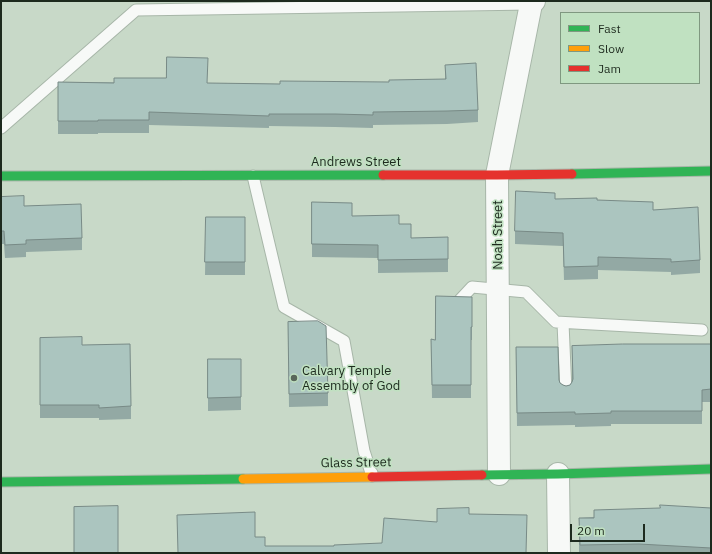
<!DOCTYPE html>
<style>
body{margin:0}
#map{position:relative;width:712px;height:554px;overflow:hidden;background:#c8d9c8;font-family:"IBM Plex Sans",sans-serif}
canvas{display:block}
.frame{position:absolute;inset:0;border:2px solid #1d2a1e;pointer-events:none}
.legend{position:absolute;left:560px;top:12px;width:140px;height:72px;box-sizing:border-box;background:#c0e1c1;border:1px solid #7f9880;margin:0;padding:5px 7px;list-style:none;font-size:12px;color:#1d2a1e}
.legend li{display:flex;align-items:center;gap:8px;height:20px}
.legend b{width:20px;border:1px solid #7f9880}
.scale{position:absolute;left:570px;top:524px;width:75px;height:18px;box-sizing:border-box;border:2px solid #1d2a1e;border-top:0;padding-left:5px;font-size:12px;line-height:14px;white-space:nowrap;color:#1d2a1e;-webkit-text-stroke:3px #c0e1c1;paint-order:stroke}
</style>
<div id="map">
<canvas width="712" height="554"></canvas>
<div class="frame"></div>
<ul class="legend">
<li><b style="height:5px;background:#30b455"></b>Fast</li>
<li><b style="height:5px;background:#ff9f0a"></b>Slow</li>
<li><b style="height:5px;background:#e5322d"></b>Jam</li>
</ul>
<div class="scale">20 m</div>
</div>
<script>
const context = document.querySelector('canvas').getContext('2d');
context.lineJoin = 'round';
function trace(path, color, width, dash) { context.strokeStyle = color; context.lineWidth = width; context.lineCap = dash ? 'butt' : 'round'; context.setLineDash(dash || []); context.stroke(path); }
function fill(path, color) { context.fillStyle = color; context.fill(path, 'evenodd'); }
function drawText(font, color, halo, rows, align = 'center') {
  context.font = font + ' "IBM Plex Sans",sans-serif'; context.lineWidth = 3; context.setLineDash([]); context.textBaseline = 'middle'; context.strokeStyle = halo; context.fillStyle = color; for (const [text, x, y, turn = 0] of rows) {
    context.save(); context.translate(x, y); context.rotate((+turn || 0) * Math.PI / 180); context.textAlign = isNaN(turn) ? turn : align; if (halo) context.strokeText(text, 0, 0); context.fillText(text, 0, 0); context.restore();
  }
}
const lane = new Path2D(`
 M1,128L136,10L531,4
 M253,176L284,307L344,341L364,451L372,476V473
 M457,303L472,287L526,292L556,322L702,330
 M563,323L566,392`);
const street = new Path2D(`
 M499,474L497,175L531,4L534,1
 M558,474L559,553`);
const fast = new Path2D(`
 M572,174L711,171
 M1,176L383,175
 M482,475L558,474L711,469
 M1,482L243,479`);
const slow = new Path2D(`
 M243,479L372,477`);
const jam = new Path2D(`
 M383,175H497L572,174
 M372,477L482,475`);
trace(lane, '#a7b6a8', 13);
trace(street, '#a7b6a8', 24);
trace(fast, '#a7b6a8', 11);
trace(slow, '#a7b6a8', 11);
trace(jam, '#a7b6a8', 11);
trace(lane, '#f7f9f7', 11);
trace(street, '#f7f9f7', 22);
trace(fast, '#30b455', 9);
trace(slow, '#ff9f0a', 9);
trace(jam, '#e5322d', 9);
fill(new Path2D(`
 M445,65L478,110V122L447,124L373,125V128L335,127L269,126V128L149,125V133H98V134H58V82L207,83L280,84L389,82L445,79Z
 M1,197L24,206L82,238V250L26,252V257L5,258L4,244H1Z
 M555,199L597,200L653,210L700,260V273L671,275V272L598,270V279L564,280L563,246L515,244V231Z
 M312,202L352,216L399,224L411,238L448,237V272L378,273V258L312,257Z
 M206,217H245V275H205Z
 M472,297V340H471V398H432L431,339L435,340Z
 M288,322L328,393V406L289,407Z
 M40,338L131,406V419L99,420V418H40Z
 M711,344V402H702V424H611V426L575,427V425L517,426L516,347L559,380L560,383L563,385L566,386L570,385L572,381V346Z
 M208,359L241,397V410L208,411Z
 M711,508V553H579V518Z`), '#93a9a4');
const building = new Path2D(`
 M167,57L208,58L207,83L280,84V81L389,82V80L446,79L445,65L476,63L478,110L447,111L373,112V115L335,114H269V116L149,112V120H98V121H58V82L114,83V78H166Z
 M516,191L555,193V199L597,198V200L653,202V210L698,207L700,260L671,262V259L598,257V266L564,267L563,233L515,231Z
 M24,196V206L81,204L82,238L26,240V244L5,245L4,231H1V197Z
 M312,202L352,203V216L399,215V224H411V238L448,237V259L378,260V245L312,244Z
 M206,217H245V262H205Z
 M436,296L472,297V327H471V385H432L431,339L435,340Z
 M318,321L326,326L328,393L289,394L288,322Z
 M82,337V345L130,344L131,406L99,408V405H40V338Z
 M623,344H711V389L702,390V411H611V413L575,414V412L517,413L516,347H558L559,380L560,383L563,385L566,386L570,385L572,382L573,379L572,346Z
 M208,359H241V397L208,398Z
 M660,505L711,508V548L639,544L580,545L579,518H594V510L660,508Z
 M118,506V553H74V507Z
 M469,508V514L527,515L526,553H178L177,515L255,512V537H265V546H334V545L382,543L384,518L437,522V509Z`);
fill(building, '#abc5bf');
trace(building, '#788a86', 1);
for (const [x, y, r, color] of [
 [294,378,4,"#59675a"]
]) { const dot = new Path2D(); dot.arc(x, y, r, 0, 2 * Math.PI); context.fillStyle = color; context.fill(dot); trace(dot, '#c0e1c1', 1.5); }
drawText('13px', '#1d2a1e', '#c0e1c1', [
 ["Andrews Street",356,162],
 ["Noah Street",498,235,-90],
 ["Glass Street",356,463,-1]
]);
drawText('13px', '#1d2a1e', '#c0e1c1', [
 ["Calvary Temple",302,371],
 ["Assembly of God",302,386]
], 'left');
</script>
